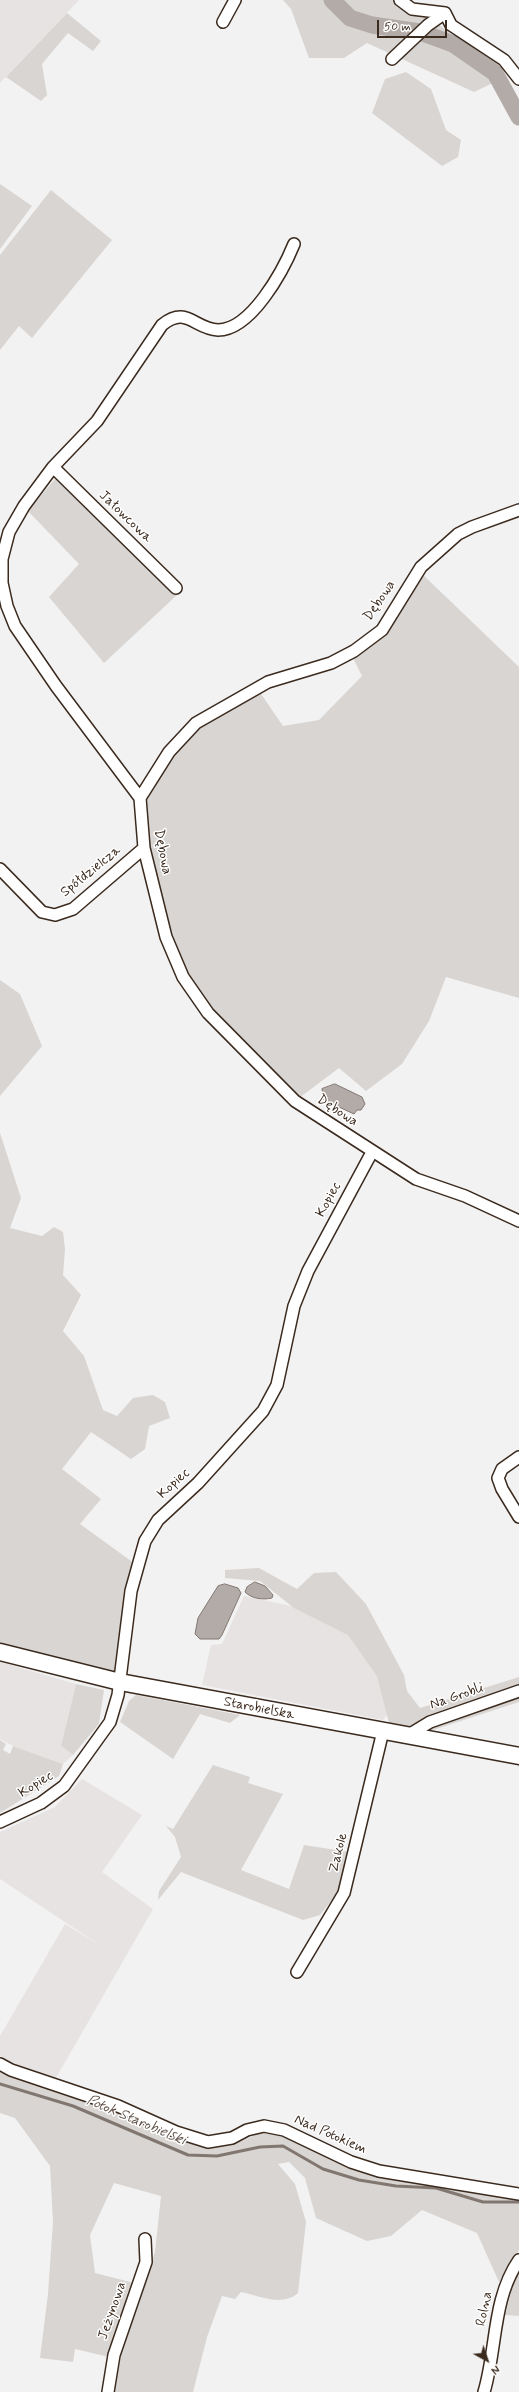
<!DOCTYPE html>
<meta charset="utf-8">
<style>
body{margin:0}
#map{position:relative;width:519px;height:2392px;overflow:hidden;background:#f3f2f2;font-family:Mynerve,sans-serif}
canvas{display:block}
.north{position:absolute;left:467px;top:2340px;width:40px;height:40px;-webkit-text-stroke:3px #fff;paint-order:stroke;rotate:140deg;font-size:11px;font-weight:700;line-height:16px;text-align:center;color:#3b2a1e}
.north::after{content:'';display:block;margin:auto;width:14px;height:18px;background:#3b2a1e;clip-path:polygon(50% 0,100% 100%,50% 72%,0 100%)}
.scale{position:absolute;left:377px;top:20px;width:70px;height:18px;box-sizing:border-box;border:2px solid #3b2a1e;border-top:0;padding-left:5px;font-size:12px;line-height:14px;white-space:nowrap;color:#3b2a1e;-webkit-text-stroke:3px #fff;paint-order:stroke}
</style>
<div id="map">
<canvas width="519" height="2392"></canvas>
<div class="north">N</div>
<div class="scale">50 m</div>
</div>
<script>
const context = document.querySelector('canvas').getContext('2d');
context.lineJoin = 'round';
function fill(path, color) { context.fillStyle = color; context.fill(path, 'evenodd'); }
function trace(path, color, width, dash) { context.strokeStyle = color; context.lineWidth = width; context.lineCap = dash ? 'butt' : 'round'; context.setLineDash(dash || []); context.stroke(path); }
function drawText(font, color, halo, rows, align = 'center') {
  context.font = font + ' Mynerve,sans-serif'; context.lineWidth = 3; context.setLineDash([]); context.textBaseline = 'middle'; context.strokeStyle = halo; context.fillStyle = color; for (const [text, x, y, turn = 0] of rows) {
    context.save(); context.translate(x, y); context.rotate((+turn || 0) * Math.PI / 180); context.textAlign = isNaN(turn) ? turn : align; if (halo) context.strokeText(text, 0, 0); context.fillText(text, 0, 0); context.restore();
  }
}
fill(new Path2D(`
 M0,0H79L0,83Z
 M244,1596L301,1608L347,1631L381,1678L391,1710L383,1720L202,1685L211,1645L222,1644Z
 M0,1662L76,1684L61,1746L73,1755L63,1764L13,1746L0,1739Z
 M82,1779L142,1815L102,1872L153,1909L56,2078L19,2068L0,2056V2036L65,1924L104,1948L0,1879V1832L55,1807Z`), '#e6e3e2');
fill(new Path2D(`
 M283,0H408L505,77L474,92L367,43L344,58H309L291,9Z
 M67,13L101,41L93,51L68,33L42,64L47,95L41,101L6,77Z
 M406,72L431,89L446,130L461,140L458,157L442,166L372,113L385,79Z
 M0,184L32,206L0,249Z
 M51,190L112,240L32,338L19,326L0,350V255Z
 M55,479L177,595L104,663L49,597L79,564L28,511Z
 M419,571L519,667V998L446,977L429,1021L402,1064L366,1091L339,1068L295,1101L208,1013L166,937L140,798L171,753L198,725L259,691L283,726L319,720L362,676L352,656L384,632Z
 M0,980L20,994L42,1046L0,1096Z
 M0,1133L21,1198L10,1228L42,1236L54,1227L63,1232L65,1249L63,1275L81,1295L63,1331L84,1356L103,1410L117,1416L133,1398L153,1395L165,1402L170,1418L149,1426L145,1449L131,1459L91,1432L62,1469L101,1499L80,1524L138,1566L117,1670L113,1674L0,1646Z
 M259,1568L297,1589L314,1573L336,1572L366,1604L404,1675L407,1691L420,1708L519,1677V1702L430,1731L389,1723L377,1676L348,1635L294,1608L260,1581L225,1578V1570Z
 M76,1684L104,1690L99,1724L73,1755L61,1746Z
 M136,1695L240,1715L230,1723L200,1714L173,1759L120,1722L129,1701Z
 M0,1740L6,1744L3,1750L10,1754L13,1746L63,1764L59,1776L0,1813Z
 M213,1765L250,1777L248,1783L283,1794L241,1870L289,1889L304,1845L349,1852L338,1892L320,1915L303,1920L181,1872L158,1900L159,1891L181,1857L175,1837L166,1826L173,1829Z
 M0,2071L116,2111L174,2137L206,2147L233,2145L260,2133L282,2134L349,2168L380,2177L420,2182L519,2199V2250L499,2282L477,2233L422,2210L391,2236L367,2241L316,2218L305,2178L289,2162L278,2164L295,2184L306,2222L298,2293C282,2307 260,2296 241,2292L235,2299L222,2296L207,2337L193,2392H115L123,2344L155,2252L161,2196L114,2183L90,2235L95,2273L134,2283L109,2357L75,2349L73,2362L40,2358L48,2294L53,2222L50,2166L15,2118L0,2113Z
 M519,2270V2316L505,2315L516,2275Z`), '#d8d5d2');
const water = new Path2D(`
 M335,1084L362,1097L365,1104L361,1110H357L354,1114L324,1100L322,1089Z
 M255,1582L265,1586L273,1595L272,1598C263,1600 252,1599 245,1592L247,1587Z
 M225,1584L238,1588L241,1593L222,1635L219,1639H200L195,1634L198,1618L218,1586Z`);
fill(water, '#b2aba7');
trace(water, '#827770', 1);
trace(new Path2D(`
 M0,2084L73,2106L188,2155L217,2156L260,2147L283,2146L323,2169L359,2180L396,2186L436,2188L483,2202H519`), '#827770', 3);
trace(new Path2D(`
 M332,0L350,18L372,25L420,32L453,44L495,73L519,117`), '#b2aba7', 17);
const street = new Path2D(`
 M400,0L412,9L445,13
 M445,13L451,25L504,60L519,79
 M223,22L235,0
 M392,59L428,25L445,13
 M53,467L176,588
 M519,510L472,527L458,534L421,567L382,630L354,651L331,663L268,682L196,723L169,752L140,798L144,848L166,937L183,977L208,1013L295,1101L416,1179L465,1196L519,1221
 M140,798L56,686L15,626L7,606L2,583V559L9,532L24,506L53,467L97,421L162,325C187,305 194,329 218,330C251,330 283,271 294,244
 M0,869L42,912L55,915L73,909L144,848
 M519,1457L502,1469L498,1478L502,1489L519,1517
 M407,1736L430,1722L519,1691
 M0,1822L41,1803L64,1786L110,1722L118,1695L131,1591L145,1541L158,1520L198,1483L263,1411L277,1385L294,1306L308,1271L372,1152
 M297,1972L344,1893L383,1731
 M0,2064L11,2070L118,2106L176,2132L208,2142L232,2138L247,2130L264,2126L284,2130L351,2162L379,2171L519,2194
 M108,2392L114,2355L146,2262L145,2239
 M484,2392C497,2349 492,2299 519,2260`);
const secondary = new Path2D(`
 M0,1652L120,1682L519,1756`);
trace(street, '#3b2a1e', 14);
trace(secondary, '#3b2a1e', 19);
trace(street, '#fff', 11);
trace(secondary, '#fff', 16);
drawText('14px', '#3b2a1e', '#fff', [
 ["Jałowcowa",125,517,44],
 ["Dębowa",380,601,-56],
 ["Dębowa",162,852,79],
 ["Spółdzielcza",91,872,-39],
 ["Dębowa",337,1111,33],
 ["Kopiec",329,1200,-62],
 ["Kopiec",174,1484,-43],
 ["Na Grobli",457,1697,-19],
 ["Starobielska",259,1709,11],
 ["Kopiec",36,1785,-32],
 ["Zakole",339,1853,-76],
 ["Nad Potokiem",330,2135,24],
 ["Rolna",485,2309,-78],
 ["Jeżynowa",113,2311,-71]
]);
drawText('italic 15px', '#65574e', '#fff', [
 ["Potok Starobielski",136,2121,23]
]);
</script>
